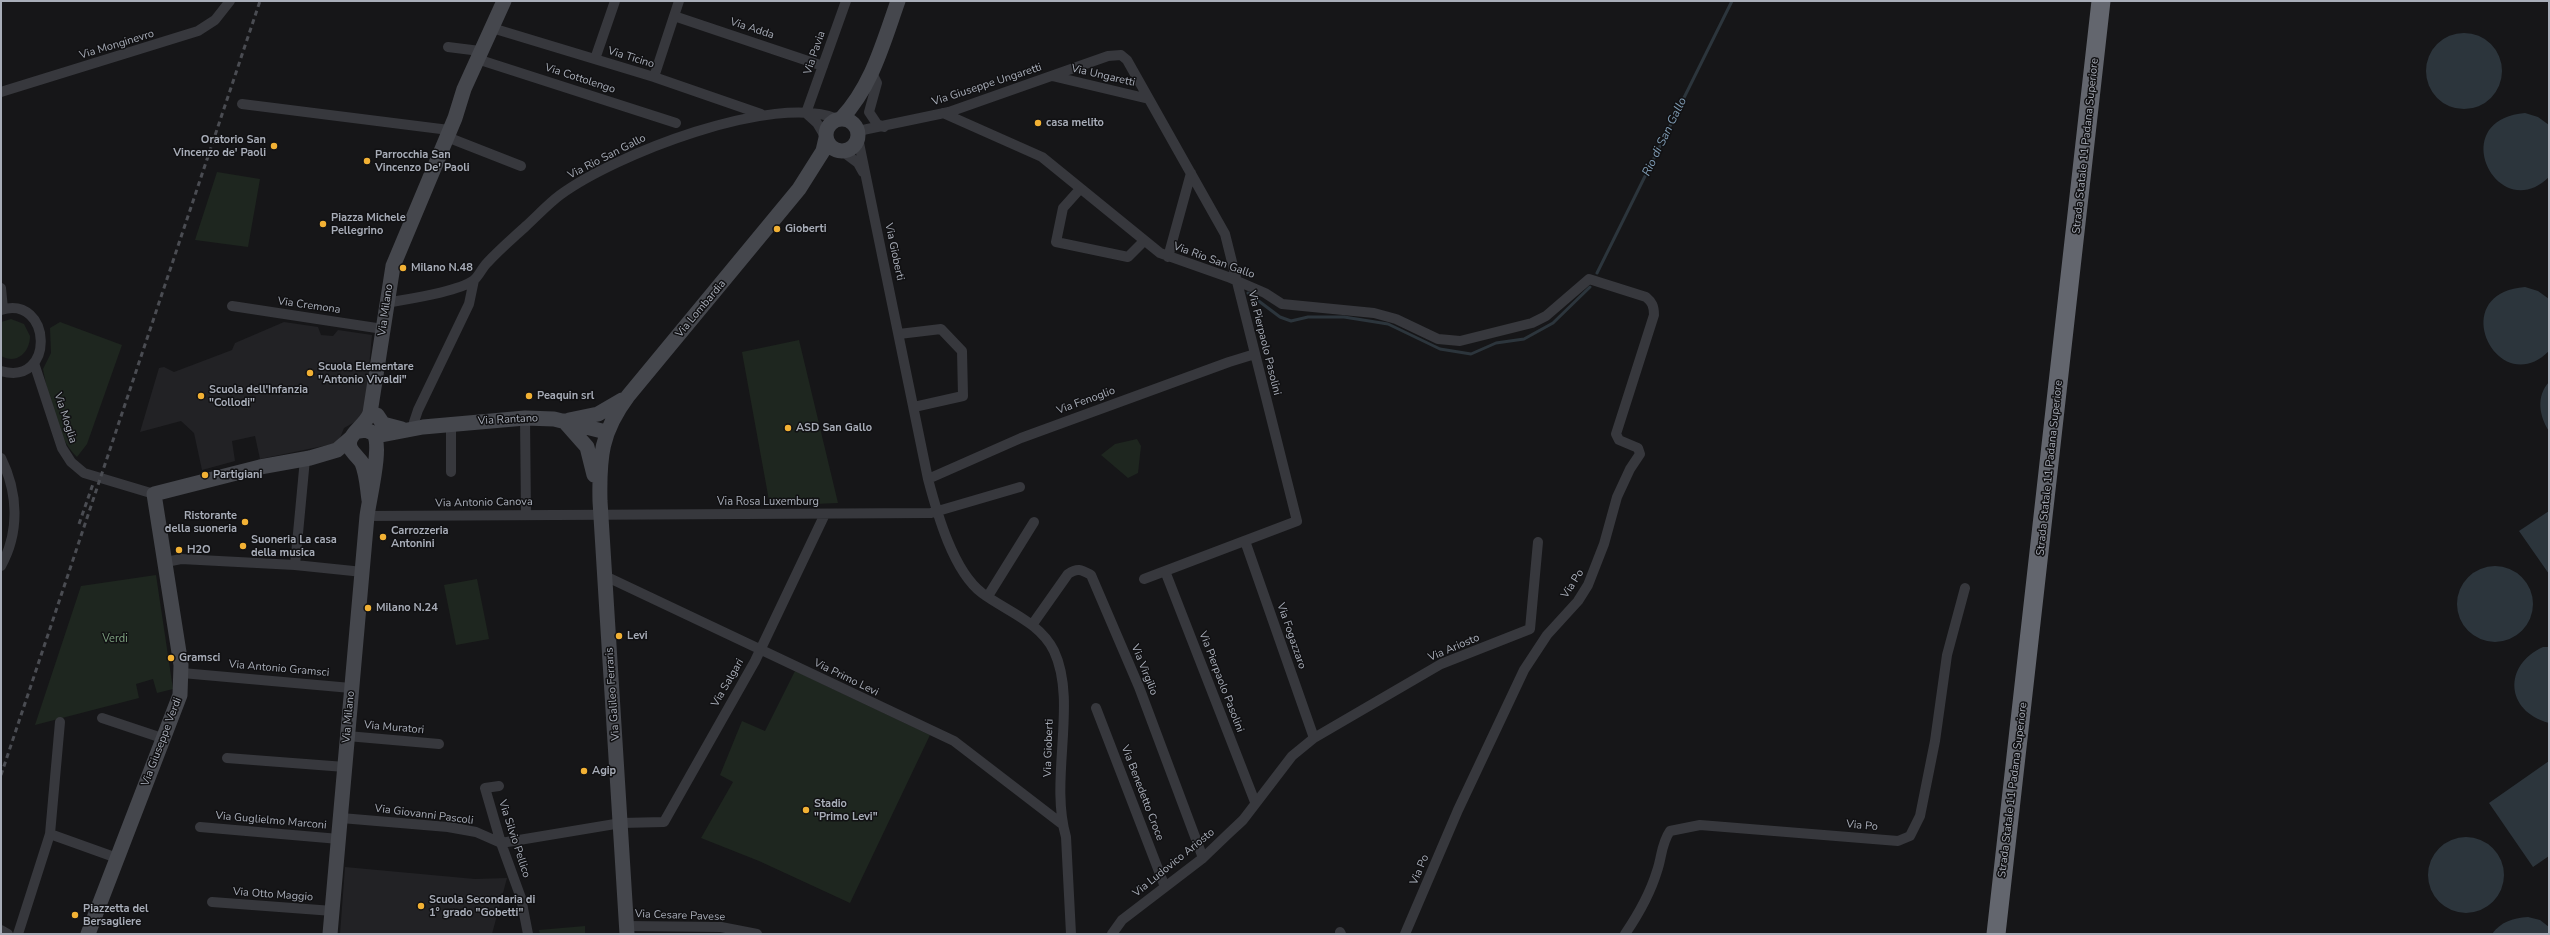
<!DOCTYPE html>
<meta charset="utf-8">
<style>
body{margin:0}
#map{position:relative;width:2550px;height:935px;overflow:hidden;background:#161618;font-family:"Nunito Sans",sans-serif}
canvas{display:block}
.frame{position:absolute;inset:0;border:2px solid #a8adb8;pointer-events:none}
</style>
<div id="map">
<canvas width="2550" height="935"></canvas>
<div class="frame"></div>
</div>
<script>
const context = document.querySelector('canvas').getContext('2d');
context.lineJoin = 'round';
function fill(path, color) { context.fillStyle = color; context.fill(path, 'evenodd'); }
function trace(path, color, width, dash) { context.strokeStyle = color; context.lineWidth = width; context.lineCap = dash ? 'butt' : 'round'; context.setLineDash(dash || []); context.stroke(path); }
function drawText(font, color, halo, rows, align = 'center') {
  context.font = font + ' "Nunito Sans",sans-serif'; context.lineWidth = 3; context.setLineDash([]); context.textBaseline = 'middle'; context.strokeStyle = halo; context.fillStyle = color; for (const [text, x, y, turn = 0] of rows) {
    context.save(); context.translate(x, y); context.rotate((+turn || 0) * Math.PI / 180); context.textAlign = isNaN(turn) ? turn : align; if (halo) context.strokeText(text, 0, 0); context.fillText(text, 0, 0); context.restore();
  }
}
fill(new Path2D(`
 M284,322L318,327L321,335L333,336L338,330L372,335L365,409L360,419L344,428L338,443L260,459L255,436L232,441L235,461L202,470L194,433L181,421L140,432L159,368L164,367L174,372L232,350L235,343Z
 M345,867L475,879L507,878L492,934H340Z`), '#222225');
fill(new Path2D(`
 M217,172L260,179L248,247L195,240Z
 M11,319L24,324L30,336C30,352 17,365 1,356V322Z
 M60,322L122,345L87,444L77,457C56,436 49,399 43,369L51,353L50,328Z
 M799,340L838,503L770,506L742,352Z
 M1137,439L1141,446L1138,473L1128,478L1101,455L1115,444Z
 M156,575L173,689L157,693L153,679L136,684L139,698L35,725L81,586Z
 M477,579L489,639L456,645L444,585Z
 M795,671L930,735L850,903L759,861L701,838L733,782L720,775L742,721L765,731Z
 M585,926V934H540L539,930Z`), '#1e261f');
fill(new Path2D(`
 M2426 71a38 38 0 1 1 76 0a38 38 0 1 1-76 0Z
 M2525,113L2538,117L2549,125V177C2498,227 2444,120 2525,113Z
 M2525,287L2538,291L2549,299V351C2498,402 2444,293 2525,287Z
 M2549,382V431C2539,416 2536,396 2549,382Z
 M2549,511V574L2519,531Z
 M2457 604a38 38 0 1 1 76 0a38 38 0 1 1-76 0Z
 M2543,647H2549V723C2505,711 2503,665 2543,647Z
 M2549,761V856L2533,867L2489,803Z
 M2428 875a38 38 0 1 1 76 0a38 38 0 1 1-76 0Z
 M2528,917L2540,920L2549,927V934H2492C2501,922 2512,918 2528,917Z`), '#2c353c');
trace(new Path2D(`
 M1597,273L1732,1
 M1248,293L1280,317L1291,321L1308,317H1344L1388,324L1440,349L1471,354L1496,343L1524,339L1553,323L1590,287`), '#2c353c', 3);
trace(new Path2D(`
 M674,16L823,66
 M492,28L654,77L761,114
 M448,47L480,51
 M477,59L676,123
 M595,59L615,1
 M872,73L877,83L869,112L877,124L884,127
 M1052,76L1149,99
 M654,77L679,1
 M1,92L198,31L215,20L230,1
 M242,104L449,130
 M806,113L846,1
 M806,113L817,123L826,138
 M943,113L1042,157L1160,253L1228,277L1265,293L1282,304L1374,313L1396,319L1438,339L1460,341L1532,323L1546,316L1589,279L1646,297C1652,302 1654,306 1654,315L1616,434L1619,440L1638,448L1640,454L1630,469L1617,497L1604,544L1588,585L1578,601L1547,635L1524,670L1458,810L1405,934
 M858,131L949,112L1108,56L1121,55L1127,60L1225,234L1297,521L1144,579
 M447,137L521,166
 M858,138L928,479C937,513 953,571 982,593C1006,611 1040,622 1054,651C1078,702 1049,779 1066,837L1071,934
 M842,151L858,163L863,172
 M1080,189L1063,208L1056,242L1128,257L1144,241
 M1168,257L1191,173
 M1,288L3,309
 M386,303C407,299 458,292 474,280C479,276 482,268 487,263C499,250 513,238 526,226C537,216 548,204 560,195C614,155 774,92 838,119
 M232,306L383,329
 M1,310C52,294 56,387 1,371
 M899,334L941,329L962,351L963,396L914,407
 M34,363L62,448L71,462L84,473L154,494
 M525,418L526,514
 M415,428L414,422L418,410L469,304L474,280
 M1,458C18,492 20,532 1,566
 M451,472V424
 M928,479L1021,438L1229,362L1255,354
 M367,516L931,513L1020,487
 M1245,541L1314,738
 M166,562L181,559L295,565L363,572
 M295,565L305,459
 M1165,571L1255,802
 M605,576L954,741L1062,824
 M988,596L1034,522
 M1032,625L1068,574C1078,567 1082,570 1091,575L1139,687L1203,858
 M182,673L351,688
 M1096,708L1165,887
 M102,718L165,739
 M60,722L50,834L117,858
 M347,736L439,744
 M227,758L345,767
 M499,786L485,788L501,843L521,898L528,934
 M341,818L448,827L476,832L501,843L621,823L664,822L755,661L825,514
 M200,827L339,839
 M212,902L333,911
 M626,926L721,927L757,934
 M1,930L8,934
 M1340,932L1341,934
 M18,934L50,834
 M1112,934L1122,920L1203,858L1227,835L1243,820L1292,756L1314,738L1441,664L1530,629L1538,542
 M1625,934C1638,915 1650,894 1657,871C1662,857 1661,844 1670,831L1700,825L1898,841L1910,836L1920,816L1935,741L1947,655L1965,588`), '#37383d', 10);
trace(new Path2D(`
 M826 135a16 16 0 1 1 32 0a16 16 0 1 1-32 0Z
 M841,119C872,86 883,43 898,1
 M377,415L383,424L402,429
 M569,420L598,414L622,400
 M564,421L587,447L594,475
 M376,436L423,427L525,418L554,419L606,432
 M369,500C367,487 367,475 362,463C357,455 347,450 350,440C354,430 366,424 370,413L393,266L455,118L464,89L504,1
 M88,934L180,695L181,665L154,494L260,467L310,458L337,450L351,438
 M330,934L367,516C369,499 383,444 373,433L366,430L359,431
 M627,934L600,501C599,457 601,432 628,396L799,189L823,151L826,138`), '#45474d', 15);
trace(new Path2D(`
 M1996,934L2101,1`), '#63666e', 19);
trace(new Path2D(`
 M79,524L93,484
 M1,775L260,1`), '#4a4c52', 3, [5, 4]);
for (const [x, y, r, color] of [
 [1038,123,4,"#f2b134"],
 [274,146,4,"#f2b134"],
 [367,161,4,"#f2b134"],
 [323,224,4,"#f2b134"],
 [777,229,4,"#f2b134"],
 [403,268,4,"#f2b134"],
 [310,373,4,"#f2b134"],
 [201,396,4,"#f2b134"],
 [529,396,4,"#f2b134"],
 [788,428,4,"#f2b134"],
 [205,475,4,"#f2b134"],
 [245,522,4,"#f2b134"],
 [383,537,4,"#f2b134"],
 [243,546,4,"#f2b134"],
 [179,550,4,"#f2b134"],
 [368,608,4,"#f2b134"],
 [619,636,4,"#f2b134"],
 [171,658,4,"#f2b134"],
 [584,771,4,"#f2b134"],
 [806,810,4,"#f2b134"],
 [421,906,4,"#f2b134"],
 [75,915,4,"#f2b134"]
]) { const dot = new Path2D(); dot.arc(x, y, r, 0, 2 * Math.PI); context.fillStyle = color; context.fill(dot); trace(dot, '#111113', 1.5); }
drawText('11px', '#a8adb8', '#111113', [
 ["Via Adda",752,29,18],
 ["Via Monginevro",117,45,-17],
 ["Via Pavia",815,53,-71],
 ["Via Ticino",631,58,17],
 ["Via Ungaretti",1103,76,13],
 ["Via Cottolengo",580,79,18],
 ["Via Giuseppe Ungaretti",987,85,-18],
 ["Strada Statale 11 Padana Superiore",2086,146,-84],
 ["Via Rio San Gallo",607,157,-27],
 ["Via Gioberti",894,252,78],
 ["Via Rio San Gallo",1214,261,20],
 ["Via Cremona",309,306,8],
 ["Via Lombardia",701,309,-50],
 ["Via Milano",386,310,-82],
 ["Via Pierpaolo Pasolini",1264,343,76],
 ["Via Fenoglio",1086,401,-20],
 ["Via Moglia",65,418,72],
 ["Via Rantano",508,420,-3],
 ["Strada Statale 11 Padana Superiore",2050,468,-84],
 ["Via Rosa Luxemburg",768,502],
 ["Via Antonio Canova",484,503,-1],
 ["Via Po",1573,584,-57],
 ["Via Fogazzaro",1291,636,71],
 ["Via Ariosto",1454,648,-23],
 ["Via Antonio Gramsci",279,669,5],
 ["Via Virgilio",1144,670,68],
 ["Via Primo Levi",846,678,26],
 ["Via Pierpaolo Pasolini",1221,682,69],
 ["Via Salgari",728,683,-60],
 ["Via Galileo Ferraris",613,694,-94],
 ["Via Milano",349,717,-85],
 ["Via Muratori",394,728,5],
 ["Via Giuseppe Verdi",162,742,-69],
 ["Via Gioberti",1049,748,-88],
 ["Strada Statale 11 Padana Superiore",2013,790,-83],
 ["Via Benedetto Croce",1142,793,69],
 ["Via Giovanni Pascoli",424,815,7],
 ["Via Guglielmo Marconi",271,821,5],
 ["Via Po",1862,826,5],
 ["Via Silvio Pellico",514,839,72],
 ["Via Ludovico Ariosto",1174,863,-39],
 ["Via Po",1420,870,-67],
 ["Via Otto Maggio",273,895,4],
 ["Via Cesare Pavese",680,916,2]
]);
drawText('bold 11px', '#a8adb8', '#111113', [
 ["casa melito",1046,123],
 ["Oratorio San",266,140,"right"],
 ["Vincenzo de' Paoli",266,153,"right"],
 ["Parrocchia San",375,155],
 ["Vincenzo De' Paoli",375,168],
 ["Piazza Michele",331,218],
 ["Pellegrino",331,231],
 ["Gioberti",785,229],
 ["Milano N.48",411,268],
 ["Scuola Elementare",318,367],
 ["\"Antonio Vivaldi\"",318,380],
 ["Scuola dell'Infanzia",209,390],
 ["\"Collodi\"",209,403],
 ["Peaquin srl",537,396],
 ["ASD San Gallo",796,428],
 ["Partigiani",213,475],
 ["Ristorante",237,516,"right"],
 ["della suoneria",237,529,"right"],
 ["Carrozzeria",391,531],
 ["Antonini",391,544],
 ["Suoneria La casa",251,540],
 ["della musica",251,553],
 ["H2O",187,550],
 ["Milano N.24",376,608],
 ["Levi",627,636],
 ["Gramsci",179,658],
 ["Agip",592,771],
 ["Stadio",814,804],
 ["\"Primo Levi\"",814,817],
 ["Scuola Secondaria di",429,900],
 ["1° grado \"Gobetti\"",429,913],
 ["Piazzetta del",83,909],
 ["Bersagliere",83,922]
], 'left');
drawText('11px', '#7fa381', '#111113', [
 ["Verdi",115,639]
]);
drawText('italic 12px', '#7f9bb3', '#111113', [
 ["Rio di San Gallo",1665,137,-64]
]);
</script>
